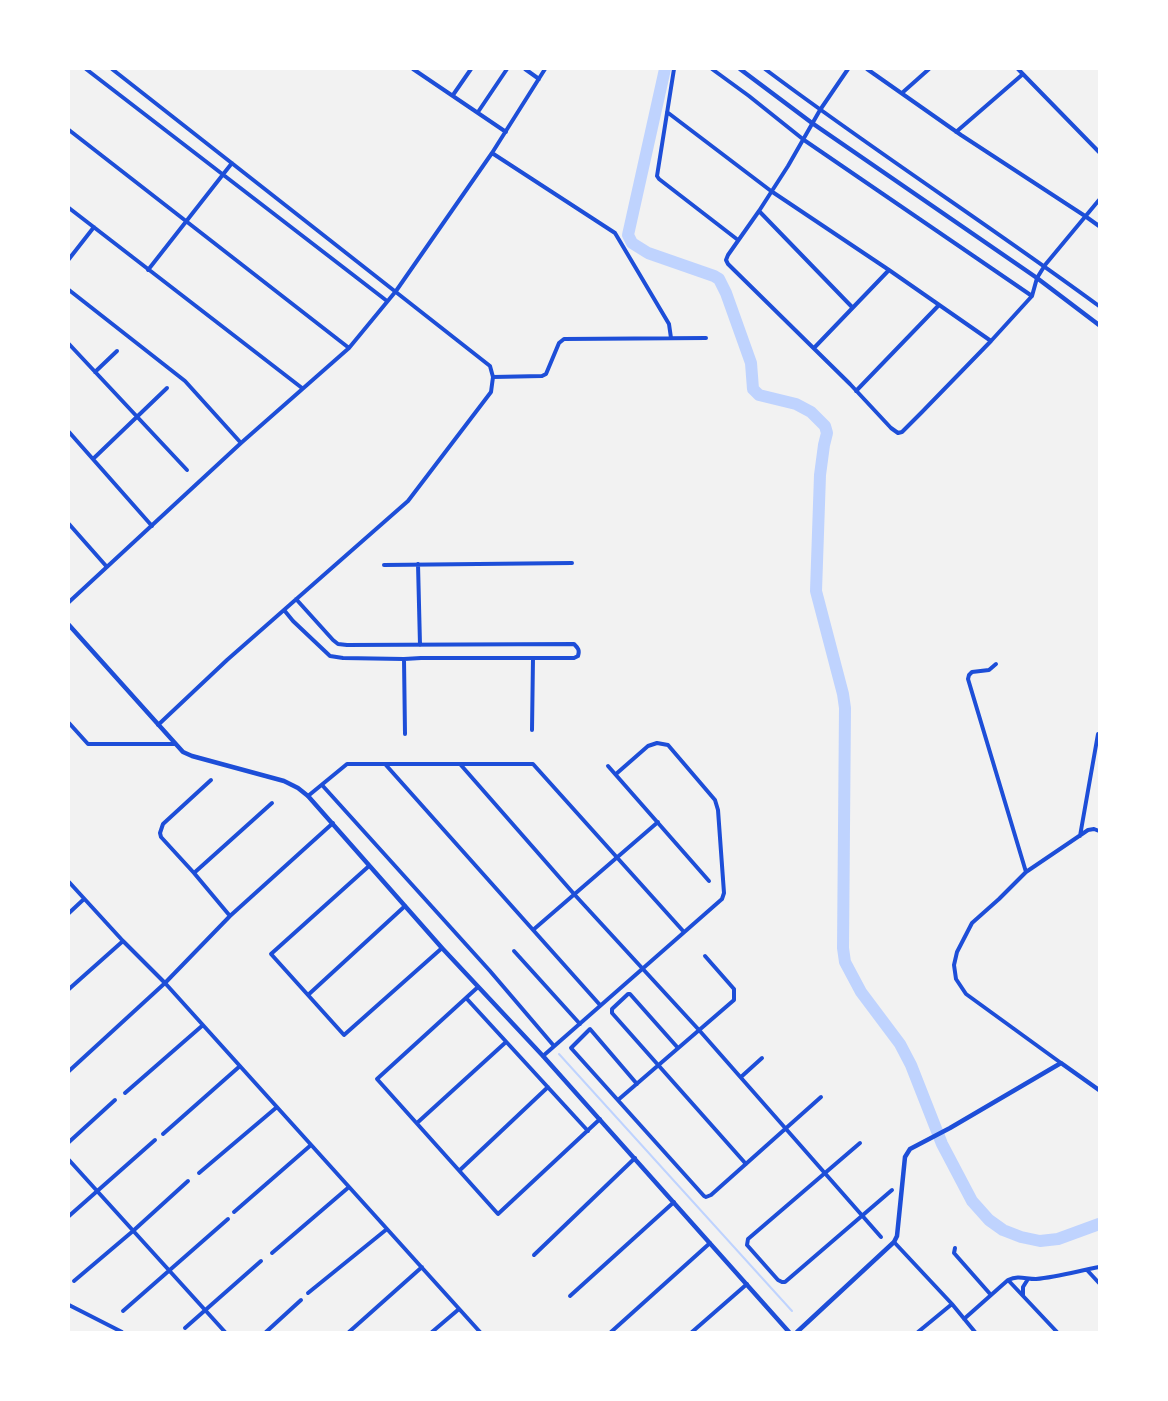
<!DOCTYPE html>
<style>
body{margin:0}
#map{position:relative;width:1168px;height:1401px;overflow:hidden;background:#f2f2f2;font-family:Arial,sans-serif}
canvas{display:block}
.frame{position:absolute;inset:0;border:70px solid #fff;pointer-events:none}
</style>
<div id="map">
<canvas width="1168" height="1401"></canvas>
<div class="frame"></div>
</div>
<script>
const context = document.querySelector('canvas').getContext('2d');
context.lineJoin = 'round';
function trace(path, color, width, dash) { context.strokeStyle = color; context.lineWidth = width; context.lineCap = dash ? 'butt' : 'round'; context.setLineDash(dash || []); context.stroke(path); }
trace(new Path2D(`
 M559,1054L792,1311`), '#bfd3fe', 2);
trace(new Path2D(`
 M665,69L628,235L632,243L648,253L714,276L719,279L726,293L751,363L753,389L759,395L796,404L811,412L825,426L827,433L824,445L820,475L816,591L843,694L845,708L843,948L845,962L861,992L900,1044L911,1065L942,1144L972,1201L989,1220L1003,1230L1021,1237L1040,1241L1058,1239L1099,1224`), '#bfd3fe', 12);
trace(new Path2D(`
 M86,69L387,301
 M112,69L490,366L493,377L491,392L408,501L227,660L158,725
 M413,69L506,132
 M525,69L539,79
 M674,69L657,176L659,179L738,240
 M712,69L749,96L804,140L1032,296
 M765,69C874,151 989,225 1099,306
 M848,69L820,110L788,166L759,211L728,255L726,260L728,264L850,384L891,428L898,433L902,432L922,412L991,341L1032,296L1037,278L1045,265L1099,200
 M867,69L961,135L1085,216L1099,226
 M1018,69L1099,152
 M902,93L929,69
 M453,95L471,69
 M478,112L507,69
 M667,112L771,191L889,270L991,341
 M69,130L349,348
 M956,132L1023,74
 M492,153L615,233L669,324L671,338
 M69,208L302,388
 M759,211L852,307
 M69,259L94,227
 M148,270L232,163
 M69,290L185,381L241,443
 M69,344L187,470
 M814,348L889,270
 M95,372L117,351
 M493,377L542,376L546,374L559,343L564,339L706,338
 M856,391L939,305
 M69,432L152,526
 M93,459L167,388
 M69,524L107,567
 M418,564L420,645
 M384,565L572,563
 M69,602L241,443L349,348L396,291L492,153L545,69
 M284,610L293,621L330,656L343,658L404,659L421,658H574L578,656C580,650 578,648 574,644L347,645L338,644L333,640L296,599
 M404,659L405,734
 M996,664L989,670L972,672L969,675L968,679L1026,872L999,899L972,923L957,952L954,965L956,979L966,994L1061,1063
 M69,723L88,744H175
 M532,730L533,658
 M385,764H533L684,932
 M460,764L574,894L699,1030L881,1237
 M608,766L709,881
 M211,780L163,824L160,833L161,837L194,873L230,916
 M322,785L490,971L554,1046
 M308,796L347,764H385L600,1005
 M1080,836L1098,734
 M369,866L271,954L344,1035L442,948
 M1026,872L1088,830L1094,829L1099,831
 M194,873L272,803
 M69,882L123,941L165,983L480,1332
 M69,913L84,899
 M533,930L658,822
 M514,951L580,1024
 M478,987L377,1079L498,1214L600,1119
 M69,989L123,941
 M308,995L405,906
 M467,999L588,1131
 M678,1048L630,994H628L612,1009V1013L746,1164
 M543,1056L722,899L724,893L718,810L715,800L668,745L657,743L648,746L616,774
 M69,1071L165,983L230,916L333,823
 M741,1077L762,1058
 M637,1084L590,1029L571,1048L704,1196L706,1197L711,1195L821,1097
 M125,1093L203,1025
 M618,1100L734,1000V989L705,956
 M417,1123L506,1042
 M163,1134L240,1066
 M69,1142L115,1100
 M860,1143L748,1239L747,1245L778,1280L782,1282H785L892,1190
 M69,1160L225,1332
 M460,1170L548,1087
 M199,1173L277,1107
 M234,1212L311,1145
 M69,1216L155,1140
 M894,1242L952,1304L975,1332
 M955,1248L954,1253L991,1295
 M272,1253L349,1187
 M534,1255L635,1158
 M1087,1270L1099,1283
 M1008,1280L1057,1332
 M74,1281L133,1231L188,1181
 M308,1293L387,1229
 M1023,1295V1287L1028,1279
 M570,1296L674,1202
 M69,1305L122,1332
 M123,1311L228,1219
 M964,1319L1008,1280C1019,1275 1025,1279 1036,1279C1057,1277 1078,1271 1099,1267
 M185,1328L261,1261
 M266,1332L301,1300
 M349,1332L422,1267
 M432,1332L459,1309
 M611,1332L710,1243
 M692,1332L747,1284
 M918,1332L952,1304`), '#1d4ed8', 4);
trace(new Path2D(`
 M740,69L812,123L1037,278L1099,325
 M69,625L183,752L192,756L284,781L298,788L308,796L442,948L543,1056L789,1332
 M797,1332L894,1242L897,1236L905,1157L910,1149L950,1128L1061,1063L1099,1090`), '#1d4ed8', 4.5);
</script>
